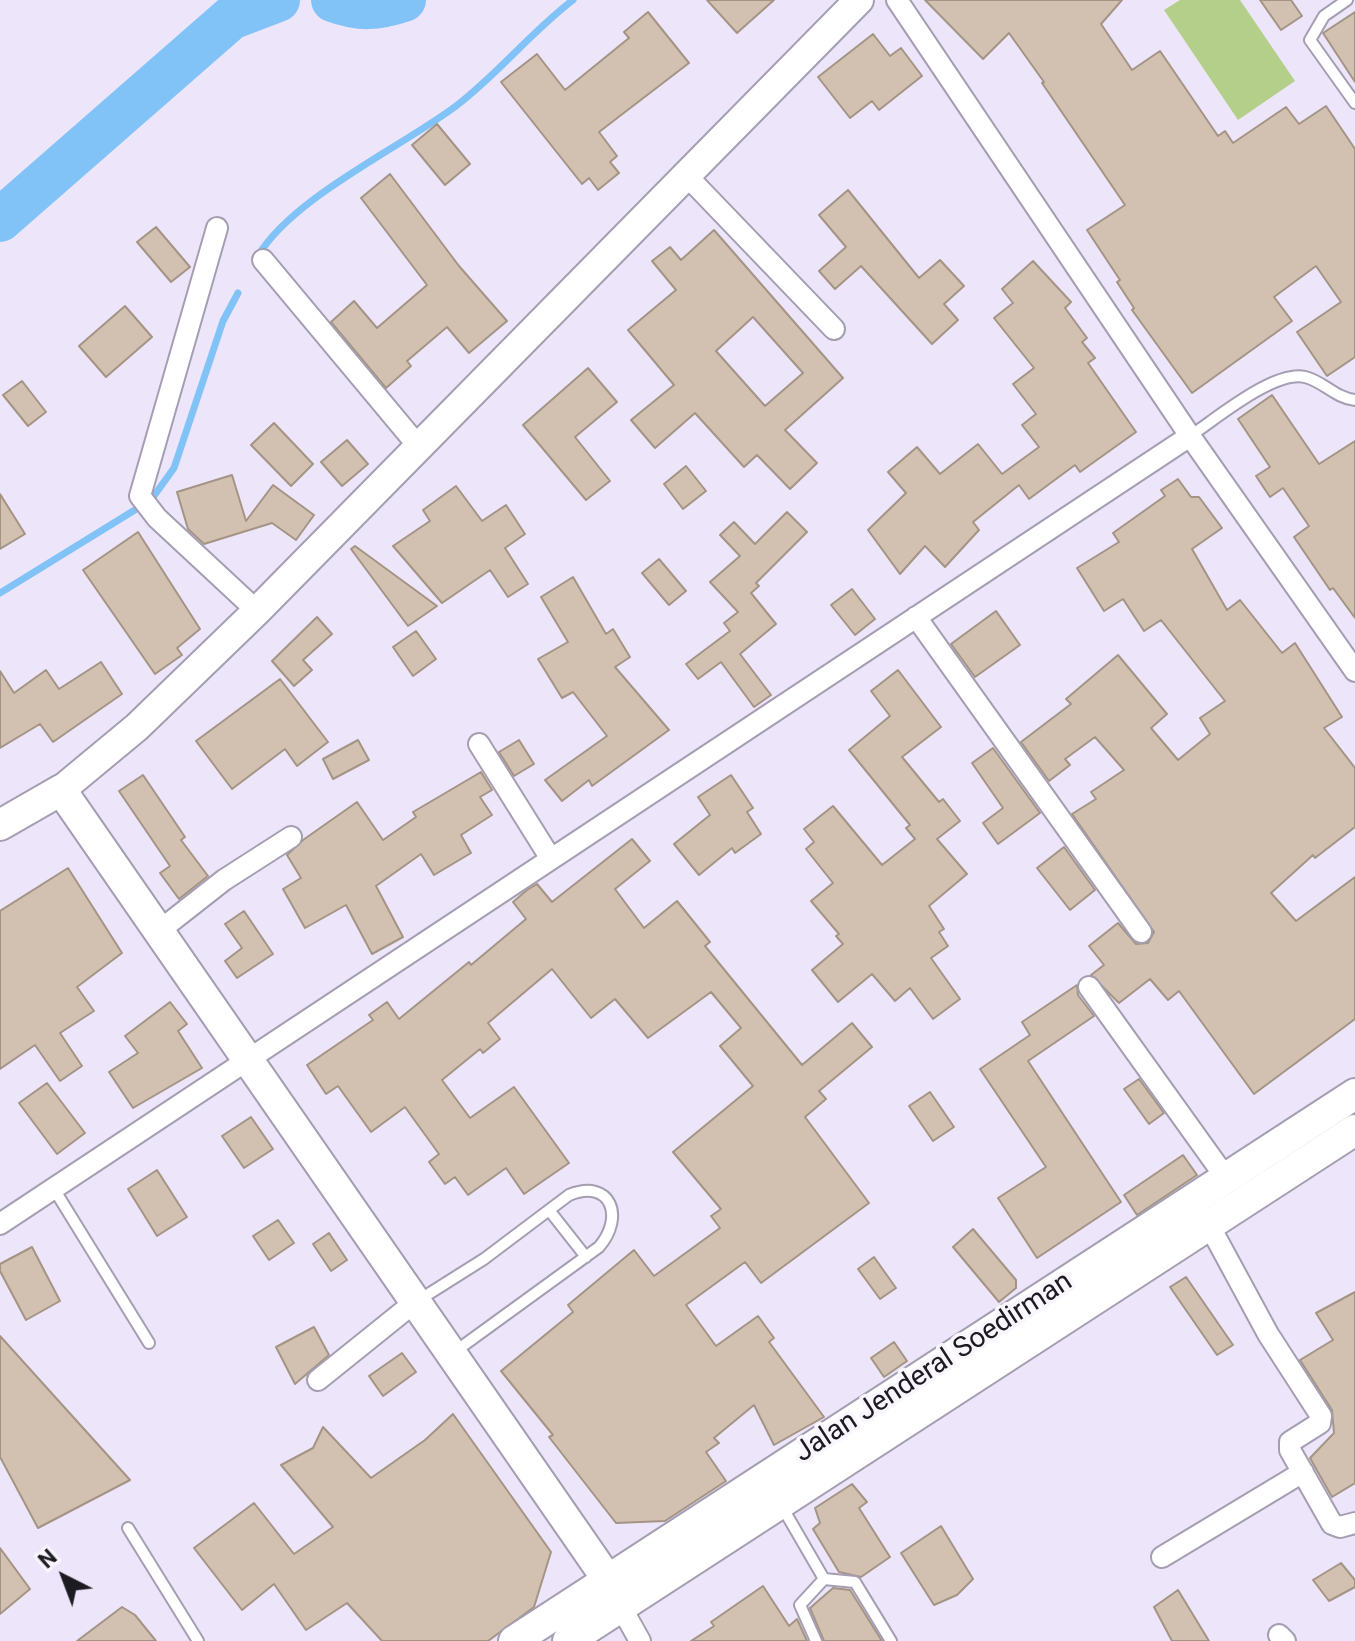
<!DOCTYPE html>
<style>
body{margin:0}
#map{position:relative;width:1355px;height:1641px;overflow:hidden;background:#ede6fb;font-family:Roboto,sans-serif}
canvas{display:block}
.north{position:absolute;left:24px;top:1537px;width:80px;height:80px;-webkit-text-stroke:6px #f9f6fe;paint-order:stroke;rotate:318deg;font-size:22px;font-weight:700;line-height:32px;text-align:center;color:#1d1b22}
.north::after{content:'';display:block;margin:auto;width:28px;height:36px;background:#1d1b22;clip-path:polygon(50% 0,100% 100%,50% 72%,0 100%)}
</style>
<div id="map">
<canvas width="1355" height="1641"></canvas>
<div class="north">N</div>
</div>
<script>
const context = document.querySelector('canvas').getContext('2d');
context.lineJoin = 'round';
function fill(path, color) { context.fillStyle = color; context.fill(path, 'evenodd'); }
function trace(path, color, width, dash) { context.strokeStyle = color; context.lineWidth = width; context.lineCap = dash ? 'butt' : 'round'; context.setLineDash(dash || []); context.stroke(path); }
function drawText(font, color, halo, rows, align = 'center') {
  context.font = font + ' Roboto,sans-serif'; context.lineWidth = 7; context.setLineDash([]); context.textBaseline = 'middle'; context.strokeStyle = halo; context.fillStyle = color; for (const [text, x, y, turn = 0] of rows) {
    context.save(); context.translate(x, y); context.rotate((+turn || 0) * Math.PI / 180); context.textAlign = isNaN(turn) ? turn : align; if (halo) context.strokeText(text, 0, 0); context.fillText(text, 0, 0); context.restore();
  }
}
fill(new Path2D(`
 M1180,0H1240L1295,81L1238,120L1164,10Z`), '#b3cf8a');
trace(new Path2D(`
 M258,256C292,198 400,148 456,106C498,74 531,32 573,0
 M0,593L151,500L174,468L223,321L238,293`), '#81c2f7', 7);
trace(new Path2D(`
 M333,0C360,10 377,9 404,0
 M0,220L231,18L278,0`), '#81c2f7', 44);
const building = new Path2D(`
 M707,0H774L737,33Z
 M925,0H1122L1101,24L1132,70L1160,51L1218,136L1225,131L1233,143L1286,107L1299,124L1326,106L1355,149V357L1327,376L1297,332L1341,302L1316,266L1274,297L1292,321L1192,393L1132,310L1134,308L1117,282L1120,280L1087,230L1125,205L1042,83L1044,82L1009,33L983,59Z
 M1260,0H1291L1302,16L1281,30Z
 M648,12L689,63L599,132L617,156L610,162L619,173L598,190L589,178L582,184L501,82L537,54L565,90L629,38L624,32Z
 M1355,12V82L1323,33Z
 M873,34L890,56L901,48L922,76L879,110L872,101L850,118L818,77Z
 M437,124L470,164L445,185L412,145Z
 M390,174L459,266L507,321L469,353L447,327L407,361L411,366L386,388L331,322L354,301L377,328L427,285L361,198Z
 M848,190L919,278L940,260L964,286L944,304L958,320L932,344L861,266L835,289L819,271L846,247L819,215Z
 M156,227L190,267L171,282L137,242Z
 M714,230L843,378L785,430L817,463L790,489L757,455L744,467L695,413L655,448L631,420L674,385L628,330L676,290L652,261L670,247L681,260ZM753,317L803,373L765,406L716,351Z
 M1033,261L1071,302L1065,308L1087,338L1082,342L1095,358L1088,363L1136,432L1080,472L1075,465L1029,499L1019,485L973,522L979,530L945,567L925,546L900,574L868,530L906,493L888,472L917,447L940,474L978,444L1002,474L1039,447L1022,425L1036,414L1013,384L1034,368L994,318L1013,303L1002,289Z
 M125,306L152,337L106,377L79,346Z
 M588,368L617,402L575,437L610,481L586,500L523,425Z
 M22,381L46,412L28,426L3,395Z
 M1272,395L1319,464L1355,441V618L1333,588L1330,590L1294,537L1309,526L1283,488L1270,497L1256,476L1270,467L1238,419Z
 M274,423L313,464L291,486L251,445Z
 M347,440L368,464L342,486L321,462Z
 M686,466L706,491L683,509L664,484Z
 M232,475L246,521L273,485L314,515L296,540L272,523L204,544L188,529L177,492Z
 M1178,479L1191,497H1199L1222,528L1192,549L1227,610L1240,600L1282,653L1295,643L1342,717L1324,728L1355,768V827L1315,858L1313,855L1271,893L1296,921L1355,877V1019L1254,1094L1179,991L1168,1000L1150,979L1119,1003L1091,975L1104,965L1089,946L1118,923L1136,944L1148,943L1154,932L1072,814L1096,799L1091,792L1124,770L1095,737L1065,759L1070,765L1049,781L1021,742L1071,704L1066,699L1118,655L1167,714L1151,728L1178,760L1210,734L1200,718L1225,701L1161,620L1144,631L1123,599L1104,611L1077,568L1119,542L1113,533L1165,496L1161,490Z
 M456,486L482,521L506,505L525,534L505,548L528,584L508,597L490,570L442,603L393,546L430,521L423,510Z
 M0,494L25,534L0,549Z
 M787,512L807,532L756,583L759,586L751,593L776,624L740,654L771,695L754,707L721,662L698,679L686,664L730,631L724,623L738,612L710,582L740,556L720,535L734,522L755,544Z
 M138,532L200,629L177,648L182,655L155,674L83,570Z
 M355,546L437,606L408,626L351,549Z
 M659,559L686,591L669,605L642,573Z
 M573,577L606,634L613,629L630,657L615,667L669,730L592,786L589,780L562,801L545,780L607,736L573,692L562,698L538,659L568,642L541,597Z
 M852,589L875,619L855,635L831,605Z
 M996,611L1020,645L975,677L951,644Z
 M317,617L332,634L303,660L312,670L294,686L272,661Z
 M416,631L436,659L413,676L393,647Z
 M101,662L122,694L53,742L40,724L0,748V671L14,693L46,670L59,689Z
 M898,670L941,727L902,757L939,802L943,799L960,821L937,839L967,874L929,906L944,929L939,932L948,946L931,958L960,999L933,1019L910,988L895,1001L872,974L838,1002L812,970L843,944L836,936L839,934L811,901L833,883L806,849L814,842L804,829L833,806L882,865L915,839L906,828L910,825L849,750L890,716L871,691Z
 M280,679L328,742L297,766L285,749L232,789L196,741Z
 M358,740L369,760L333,779L323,759Z
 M519,740L534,764L514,776L499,752Z
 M993,748L1040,813L998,844L983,823L1003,808L972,763Z
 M481,772L492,790L480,797L492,815L461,835L471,853L434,875L421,854L376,886L403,937L372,954L346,905L305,928L283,889L301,878L287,855L303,840L357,802L383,840L416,817L413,812Z
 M143,775L185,837L181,840L208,876L179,899L160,873L170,866L119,791Z
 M731,775L753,808L747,812L761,834L735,853L732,848L699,875L674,844L710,815L698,797Z
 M632,839L650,861L615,889L644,928L677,901L710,942L705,946L802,1065L852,1023L872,1047L819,1091L826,1099L805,1117L869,1203L761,1283L745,1262L686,1305L716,1346L758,1316L774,1338L769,1342L824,1417L774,1445L754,1405L714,1438L719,1443L706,1452L726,1481L665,1521L616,1523L549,1437L553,1435L501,1371L573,1312L568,1305L634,1250L654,1276L720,1228L711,1216L721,1209L673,1152L753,1086L720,1046L741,1028L711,992L648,1038L615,999L591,1018L552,969L488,1023L500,1039L483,1053L480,1049L442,1080L470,1118L514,1087L569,1163L524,1194L506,1168L468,1195L455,1177L445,1184L429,1162L439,1154L405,1107L371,1132L338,1086L326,1094L307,1065L373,1020L369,1015L387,1002L399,1019L469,962L471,965L526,919L513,902L527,890L537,884L552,902Z
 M1064,847L1095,890L1070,910L1037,868Z
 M68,868L122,953L77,987L94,1011L60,1033L82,1066L60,1081L35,1045L0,1069V911Z
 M244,911L273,954L237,978L225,961L242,948L225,924Z
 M1077,985L1078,995L1094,1016L1028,1061L1121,1202L1037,1258L998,1198L1046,1167L980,1069L1030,1035L1022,1022Z
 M170,1002L187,1024L178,1031L202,1068L133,1108L109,1072L138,1053L125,1036Z
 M1139,1079L1164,1113L1149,1124L1124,1089Z
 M47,1083L85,1133L57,1154L19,1103Z
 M930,1092L954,1127L933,1141L909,1106Z
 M251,1117L273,1149L244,1168L222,1136Z
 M1183,1155L1197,1175L1137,1215L1124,1195Z
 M157,1170L187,1217L157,1236L128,1189Z
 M278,1220L294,1243L269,1260L253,1236Z
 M973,1229L1016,1280V1288L999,1302L953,1247Z
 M329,1233L347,1260L331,1271L313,1244Z
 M32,1247L60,1301L26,1320L0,1271V1264Z
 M874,1257L896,1288L880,1299L858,1269Z
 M1186,1277L1233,1345L1217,1355L1170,1287Z
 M1355,1292V1483L1332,1497L1310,1458L1334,1433L1332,1410L1300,1360L1333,1340L1316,1313Z
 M314,1327L329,1355L295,1384L276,1347Z
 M0,1336L130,1480L38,1528L0,1457Z
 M894,1342L907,1361L884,1377L871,1358Z
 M402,1353L416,1372L383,1396L369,1376Z
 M453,1414L551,1552L534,1607L488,1641H382L347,1603L306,1630L274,1584L242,1610L194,1548L254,1503L294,1554L333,1527L281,1465L313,1448L323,1427L371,1478L425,1440Z
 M852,1484L867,1502L859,1508L890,1557L861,1577L839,1572L813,1529L820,1523L815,1508Z
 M941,1526L973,1579L957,1595L934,1605L901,1553Z
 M0,1548L30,1589L0,1614Z
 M1341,1563L1355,1580V1587L1329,1601L1313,1580Z
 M763,1586L789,1626L797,1619L807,1641H691L714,1626L711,1622Z
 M833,1588L850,1590L882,1641H824L810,1608Z
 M1178,1590L1209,1641H1172L1154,1607Z
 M122,1607L135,1615L156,1641H77Z`);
fill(building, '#d2c1b1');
trace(building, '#a49485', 2);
const lane = new Path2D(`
 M1347,0L1324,16L1310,40L1355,103
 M1190,436C1216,419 1274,370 1305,377C1323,381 1335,398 1355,400
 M54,1189L149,1343
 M549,1210L586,1257
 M419,1300L484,1259L569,1195C611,1178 625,1217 599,1247L453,1353
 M781,1505L824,1579L855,1582L891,1641
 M128,1528L198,1641
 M816,1641L800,1605L824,1579`);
const street = new Path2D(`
 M897,0L1190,436L1355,671
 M688,177L834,329
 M217,228L140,496L157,518L257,611
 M263,260L419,447
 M916,617L1141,932
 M479,744L551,859
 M159,931L224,880L291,837
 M1089,987L1226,1178
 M0,1224L1190,436
 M1209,1225L1268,1334L1321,1416L1320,1423L1290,1442V1450L1332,1524L1340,1527L1355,1523
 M318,1380L415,1302
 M1162,1557L1303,1472
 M621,1607L640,1641
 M1279,1635L1285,1641`);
const secondary = new Path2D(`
 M61,790L137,727L257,611L859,0`);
const primary = new Path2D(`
 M0,825L61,790L608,1580
 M514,1641L1355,1094
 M568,1641L1355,1130`);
trace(lane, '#a59eb2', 14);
trace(street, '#a59eb2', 24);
trace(secondary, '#a59eb2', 32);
trace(primary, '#a59eb2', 34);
trace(lane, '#fff', 10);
trace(street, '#fff', 20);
trace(secondary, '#fff', 28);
trace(primary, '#fff', 30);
drawText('28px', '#1d1b22', '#f9f6fe', [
 ["Jalan Jenderal Soedirman",934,1368,-33]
]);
</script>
